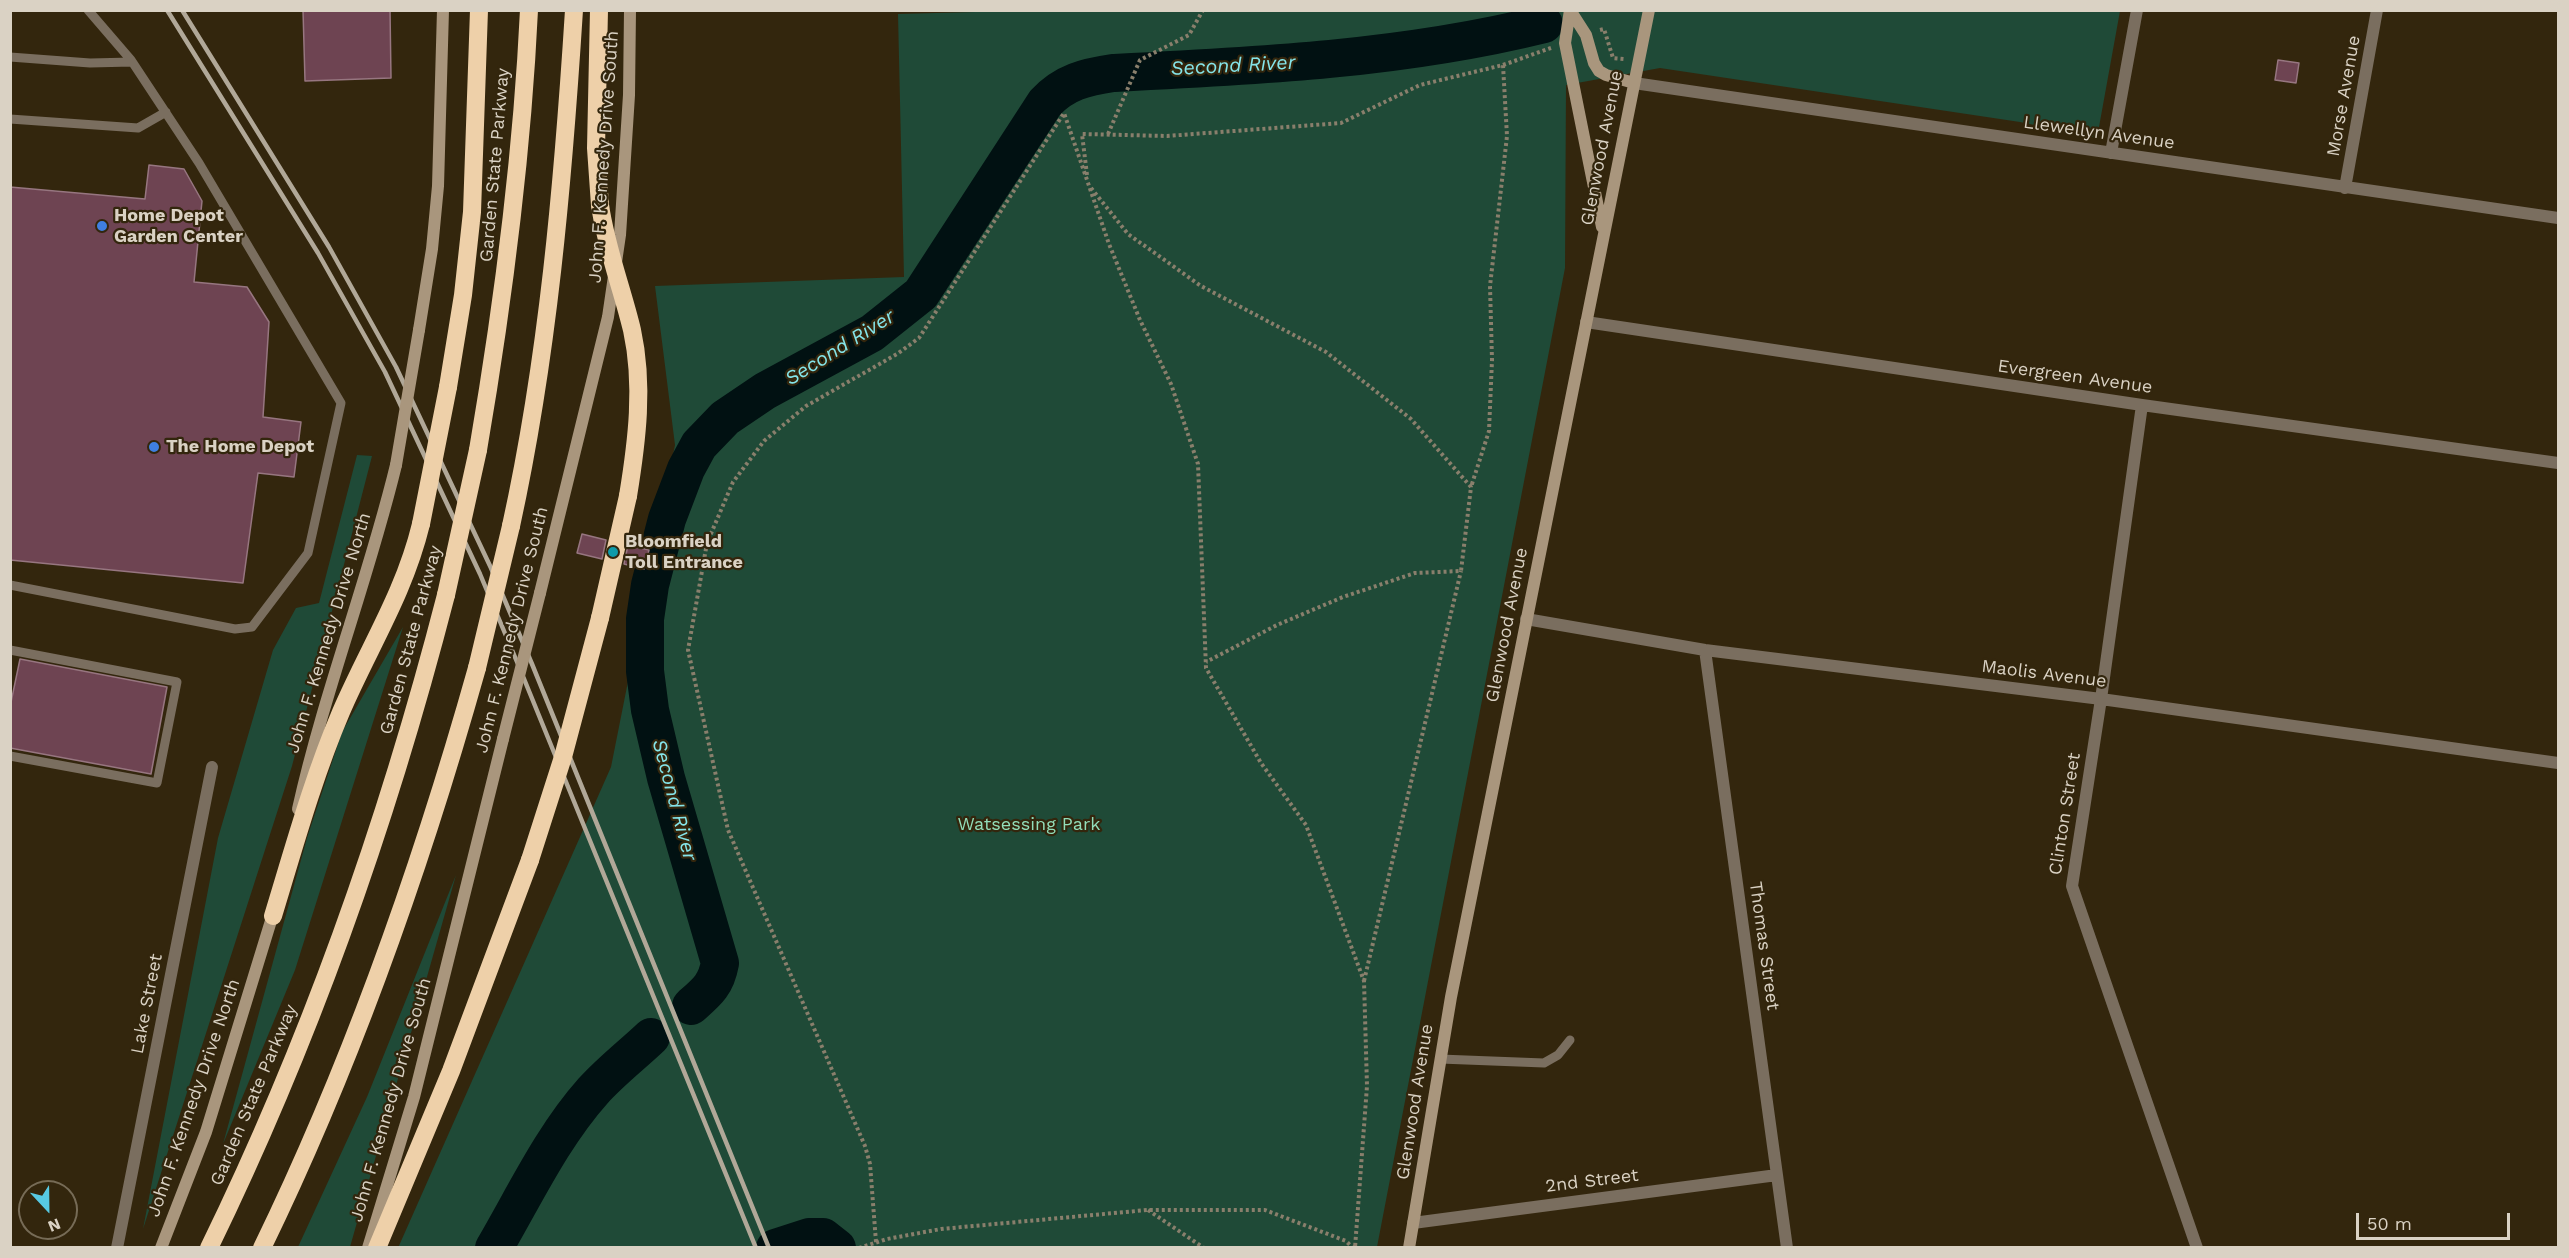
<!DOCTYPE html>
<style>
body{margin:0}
#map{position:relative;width:2569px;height:1258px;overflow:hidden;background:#33260d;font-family:"Work Sans",sans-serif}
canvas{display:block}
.frame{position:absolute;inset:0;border:12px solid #dad2c4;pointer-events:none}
.north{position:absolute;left:18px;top:1180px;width:60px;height:60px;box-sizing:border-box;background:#33260d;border:2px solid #766b56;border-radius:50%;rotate:158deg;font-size:16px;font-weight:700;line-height:24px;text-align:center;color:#dad2c4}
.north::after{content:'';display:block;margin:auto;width:21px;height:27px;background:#57c9e3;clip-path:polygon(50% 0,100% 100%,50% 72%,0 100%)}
.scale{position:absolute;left:2356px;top:1213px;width:154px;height:27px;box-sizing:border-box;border:3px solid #dad2c4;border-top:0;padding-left:8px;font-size:18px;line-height:21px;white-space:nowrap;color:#dad2c4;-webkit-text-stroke:4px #33260d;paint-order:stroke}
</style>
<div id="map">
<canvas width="2569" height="1258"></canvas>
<div class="frame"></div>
<div class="north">N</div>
<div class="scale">50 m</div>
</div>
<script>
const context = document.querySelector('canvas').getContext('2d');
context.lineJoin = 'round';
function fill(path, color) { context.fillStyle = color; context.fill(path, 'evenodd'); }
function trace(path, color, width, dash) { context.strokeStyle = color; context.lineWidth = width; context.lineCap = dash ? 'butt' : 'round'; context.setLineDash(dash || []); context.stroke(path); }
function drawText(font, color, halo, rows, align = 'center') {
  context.font = font + ' "Work Sans",sans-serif'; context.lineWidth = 4.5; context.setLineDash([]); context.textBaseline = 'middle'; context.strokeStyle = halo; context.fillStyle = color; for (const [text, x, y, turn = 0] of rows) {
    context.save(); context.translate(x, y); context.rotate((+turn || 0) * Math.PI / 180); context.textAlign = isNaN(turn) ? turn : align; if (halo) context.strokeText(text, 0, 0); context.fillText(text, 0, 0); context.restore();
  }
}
fill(new Path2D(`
 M1052,10L2120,11L2097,138L2020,122L1660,68L1566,85L1565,268L1377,1247L398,1248L611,767L675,445L655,286L904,277L898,14Z
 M357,455L372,456L292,766L143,1229L218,838L273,650L296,608L319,603Z
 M403,627L295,970L223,1144L307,838L342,732Z
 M456,875L350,1247H298L367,1097Z`), '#1f4a37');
trace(new Path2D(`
 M691,1006C707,992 716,985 720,963L666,778L650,710L645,671V619L650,585L667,519L686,469L699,445L725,418L765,391L872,333L921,294L1045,103C1064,82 1086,77 1113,73C1257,66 1403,59 1544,24
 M494,1248C525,1195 552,1137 593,1091C611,1071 632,1055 651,1037
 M775,1248L809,1237H823L837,1248`), '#011112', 38);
const building = new Path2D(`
 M303,10H390L391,78L305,81Z
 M2278,60L2299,63L2296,83L2275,80Z
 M149,165L184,169L202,201L194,282L247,287L269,322L263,417L301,422L294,477L258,473L243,583L10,560V187L145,199Z
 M582,534L606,540L602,559L577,553Z
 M628,545L649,550L644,569L624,564Z
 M20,659L167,687L151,774L10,748V707Z`);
fill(building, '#6e4452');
trace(building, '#977680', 1.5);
trace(new Path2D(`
 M1600,30L1604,29L1613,58L1624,59
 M1503,65L1551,48
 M1108,134L1140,60L1189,35L1203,10
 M1087,175L1082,134L1167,136L1341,123L1420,85L1503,65L1507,136L1490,286L1492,360L1489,431L1471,487
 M1091,188L1128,234L1201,286L1326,352L1411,419L1471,487L1461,571L1415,573L1343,597L1277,625L1206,662
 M1364,981L1461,571
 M1148,1210L1204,1248
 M876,1242L870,1164L865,1146L728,830L688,650L707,543L733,482L764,441L806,406L897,354L919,338L1064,113L1109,244L1140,320L1171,384L1198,464L1206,668L1261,763L1306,825L1364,981L1367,1086L1355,1248
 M859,1248L887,1239L941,1229L1147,1210H1265L1346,1241L1353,1248`), '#897f6c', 4, [3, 3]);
trace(new Path2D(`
 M10,57L90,63L132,62
 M10,119L138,128L166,112
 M10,585L235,629L252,627L308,553L341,403L199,163L131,60L88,10
 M10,650L177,682L157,783L10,756
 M1440,1059L1544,1063L1558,1055L1570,1040`), '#7a6e5f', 9);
trace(new Path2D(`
 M1634,83L2558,218
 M2111,153L2137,10
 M2345,188L2377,10
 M1586,322L2142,405L2558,463
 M2142,405L2101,699L2072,886L2197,1248
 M1526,619L1705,650L2101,699L2558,763
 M1705,650L1787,1248
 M1413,1223L1777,1175
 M117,1248L212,767`), '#7a6e5f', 12);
trace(new Path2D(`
 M1570,10L1565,43L1602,227
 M1570,10L1586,35L1594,63L1599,71L1606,75L1634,83
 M419,330L432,249L438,186L443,10
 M540,593L608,317L620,235L629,95L630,10
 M298,809C324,692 368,581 396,465
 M161,1248L206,1132L274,911
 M368,1248L414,1097L503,739
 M1409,1248L1451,997L1649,10`), '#a9967d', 12);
trace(new Path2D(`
 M599,10L596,148L600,205
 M448,387L463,295L472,212L479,10
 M478,450C503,304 522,158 529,10
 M511,526C548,357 563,183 574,10
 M600,618L628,496
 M273,916C294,847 313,778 341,712C369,647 404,594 421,524
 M209,1248C311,1039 388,820 446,595
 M262,1248C353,1061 421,867 477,668
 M377,1248L451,1071L530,860`), '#eed0a9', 18);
trace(new Path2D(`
 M167,10L318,253L385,372L480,574L520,669L756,1248
 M182,10L329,247L396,367L491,568L532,664L769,1248`), '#b1a898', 4.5);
trace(new Path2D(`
 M396,465L419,330
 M503,739L540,593`), '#a9967d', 12);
trace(new Path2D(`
 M600,205C606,248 622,288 632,330C644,385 637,441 628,496
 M421,524L448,387
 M446,595L478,450
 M477,668L511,526
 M530,860L563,757L600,618`), '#eed0a9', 18);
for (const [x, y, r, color] of [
 [102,226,6,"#3f7fe0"],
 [154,447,6,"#3f7fe0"],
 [613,552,6,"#0f9aa8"]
]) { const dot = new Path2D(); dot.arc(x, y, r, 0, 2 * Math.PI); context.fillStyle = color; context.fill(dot); trace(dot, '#33260d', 2); }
drawText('18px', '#dad2c4', '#33260d', [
 ["Morse Avenue",2344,96,-80],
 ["Llewellyn Avenue",2099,133,8],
 ["Glenwood Avenue",1602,148,-79],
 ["John F. Kennedy Drive South",604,157,-86],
 ["Garden State Parkway",495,165,-85],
 ["Evergreen Avenue",2075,377,8],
 ["Glenwood Avenue",1507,625,-79],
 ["John F. Kennedy Drive South",512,630,-76],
 ["John F. Kennedy Drive North",329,633,-73],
 ["Garden State Parkway",411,640,-75],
 ["Maolis Avenue",2044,674,7],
 ["Clinton Street",2065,814,-81],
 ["Thomas Street",1764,946,82],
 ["Lake Street",147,1004,-79],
 ["Garden State Parkway",254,1095,-67],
 ["John F. Kennedy Drive North",194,1098,-71],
 ["John F. Kennedy Drive South",391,1100,-74],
 ["Glenwood Avenue",1415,1102,-81],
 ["2nd Street",1592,1181,-7]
]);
drawText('bold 18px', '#dad2c4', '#33260d', [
 ["Home Depot",114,216],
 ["Garden Center",114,237],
 ["The Home Depot",166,447],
 ["Bloomfield",625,542],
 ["Toll Entrance",625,563]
], 'left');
drawText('18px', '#92deba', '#33260d', [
 ["Watsessing Park",1029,825]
]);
drawText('italic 20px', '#85e5ea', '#33260d', [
 ["Second River",1233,66,-3],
 ["Second River",840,348,-32],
 ["Second River",674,800,75]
]);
</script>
